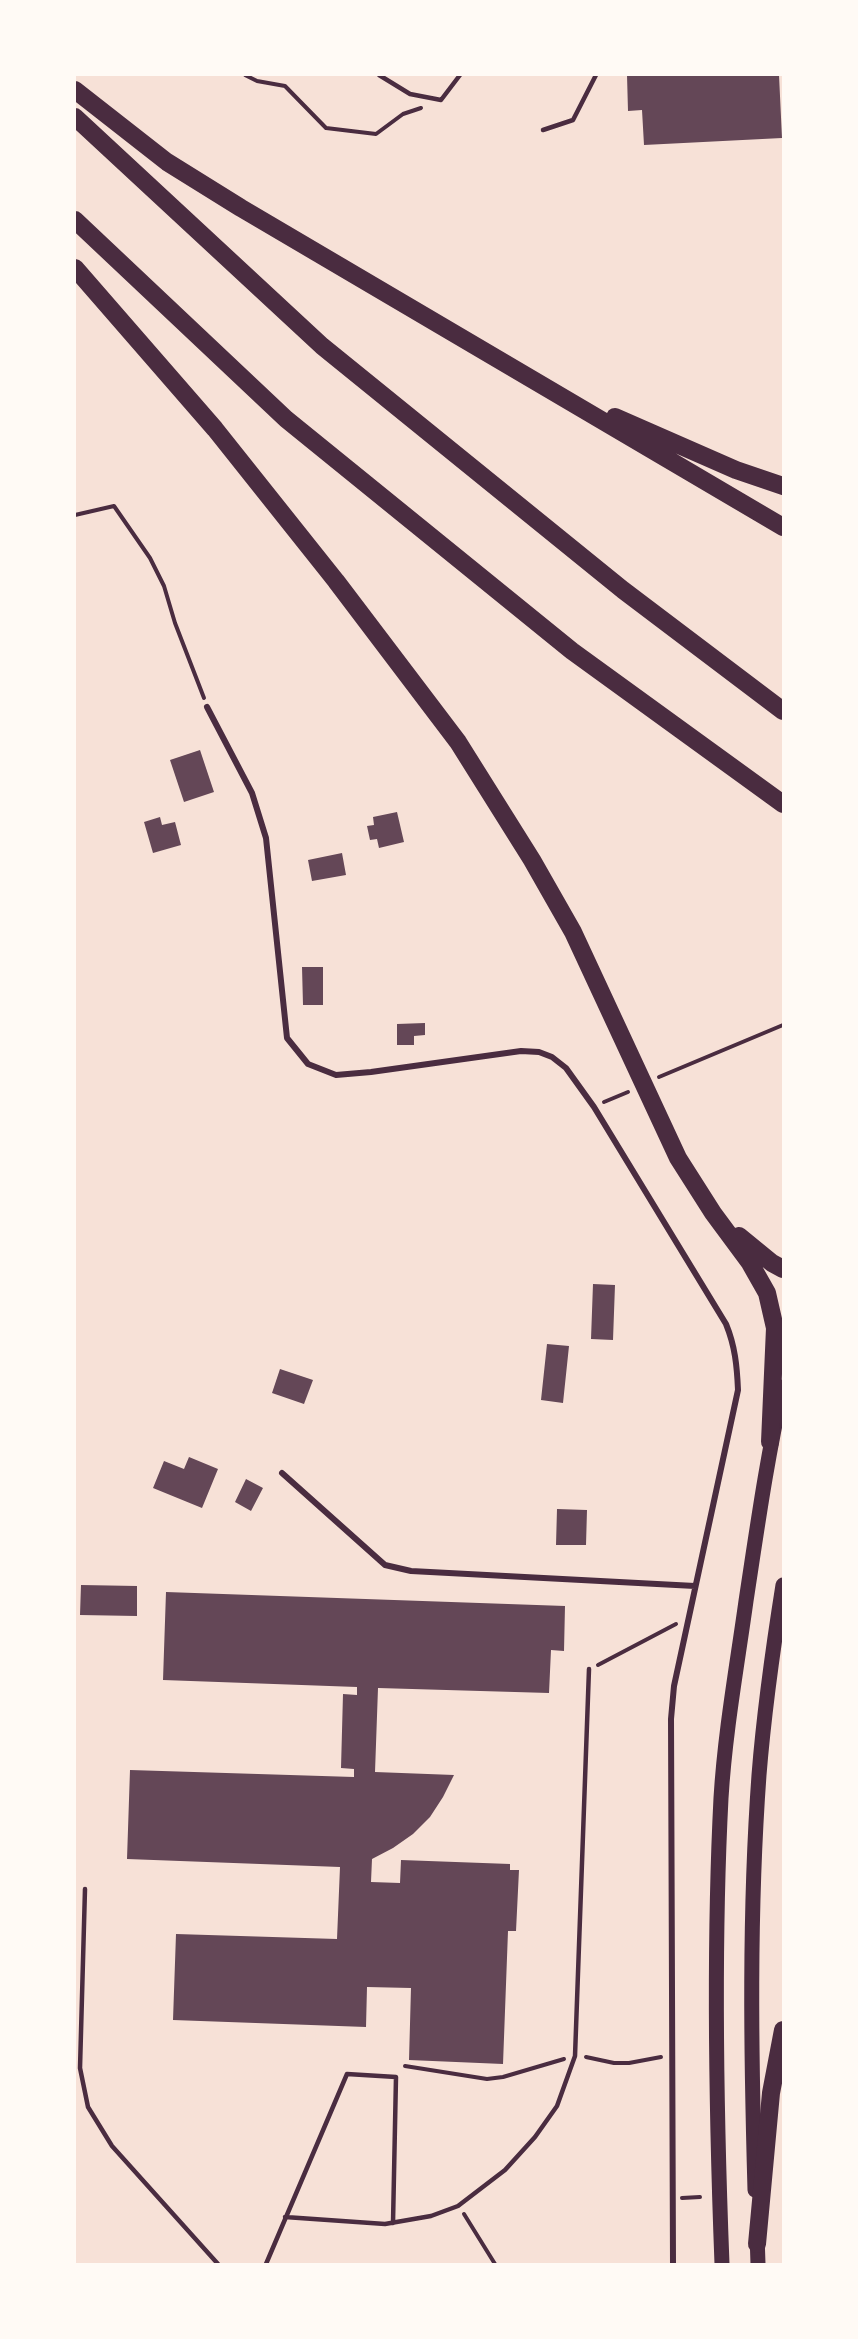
<!DOCTYPE html>
<style>
body{margin:0}
#map{position:relative;width:858px;height:2339px;overflow:hidden;background:#f7e1d7;font-family:"Space Grotesk",sans-serif}
canvas{display:block}
.frame{position:absolute;inset:0;border:76px solid #fffaf5;pointer-events:none}
</style>
<div id="map">
<canvas width="858" height="2339"></canvas>
<div class="frame"></div>
</div>
<script>
const context = document.querySelector('canvas').getContext('2d');
context.lineJoin = 'round';
function fill(path, color) { context.fillStyle = color; context.fill(path, 'evenodd'); }
function trace(path, color, width, dash) { context.strokeStyle = color; context.lineWidth = width; context.lineCap = dash ? 'butt' : 'round'; context.setLineDash(dash || []); context.stroke(path); }
fill(new Path2D(`
 M627,75H779L782,138L644,145L642,110L628,111Z
 M200,750L214,792L184,802L170,760Z
 M397,812L404,842L379,848L377,839L370,840L367,826L374,825L373,817Z
 M160,817L162,825L175,822L181,845L153,853L144,822Z
 M342,853L346,875L312,881L308,860Z
 M302,967H323V1005H303Z
 M425,1023V1035L414,1036V1045H397V1024Z
 M593,1284L615,1285L613,1340L591,1339Z
 M547,1344L569,1346L563,1403L541,1400Z
 M280,1369L313,1380L304,1404L272,1393Z
 M189,1457L218,1469L202,1508L153,1488L164,1461L184,1469Z
 M246,1479L263,1488L251,1511L235,1502Z
 M557,1509L587,1510L586,1545H556Z
 M81,1585L137,1586V1616L80,1615Z
 M166,1592L565,1606L564,1651L551,1650L549,1693L378,1688L375,1772L454,1775L443,1797L430,1817L413,1834L393,1848L372,1859L371,1882L400,1883L401,1860L510,1864V1870H519L516,1931H508L503,2064L409,2060L411,1988L367,1987L366,2027L173,2020L176,1934L337,1939L340,1867L127,1859L130,1770L354,1777V1769L341,1768L343,1694L357,1695V1687L163,1680Z`), '#644757');
trace(new Path2D(`
 M245,75L257,81L285,86L326,128L376,134L403,114L421,108
 M75,515L114,506L150,558L164,586L175,623L204,698
 M659,1077L783,1025
 M604,1102L628,1092
 M598,1665L676,1624
 M586,2057L614,2063H629L661,2057
 M405,2066L487,2079L503,2077L564,2059
 M682,2198L700,2197
 M464,2214L495,2264`), '#4a2c40', 4);
trace(new Path2D(`
 M379,75L410,94L441,100L460,75
 M543,130L573,120L596,75
 M85,1889L80,2068L88,2107L112,2146L218,2264
 M285,2217L385,2224L431,2216L458,2206L505,2170L535,2137L557,2106L575,2056L589,1669
 M266,2264L347,2074L396,2077L393,2223`), '#4a2c40', 4.5);
trace(new Path2D(`
 M207,707L252,793L266,838L287,1038L308,1064L336,1075L371,1072L521,1051L539,1052L552,1057L566,1068L594,1107L726,1324C735,1346 737,1366 738,1390L674,1686L671,1719L673,2264
 M282,1473L385,1565L411,1571L695,1586`), '#4a2c40', 6);
trace(new Path2D(`
 M755,2190C751,2051 749,1913 759,1775C764,1712 773,1648 783,1585
 M757,2234L758,2264
 M722,2264C716,2109 713,1953 721,1798C725,1732 737,1666 746,1601C757,1529 767,1457 783,1387`), '#4a2c40', 15);
trace(new Path2D(`
 M75,90L167,162L241,208L783,527
 M75,117L322,346L623,590L783,711
 M75,220L286,419L572,651L783,804
 M75,268L215,429L336,581L458,742L532,860L573,932L678,1158L713,1213L750,1263L767,1293L775,1328L770,1442
 M615,417L736,470L783,486
 M739,1236L772,1263L783,1269
 M757,2244L771,2093L783,2030`), '#4a2c40', 18);
</script>
